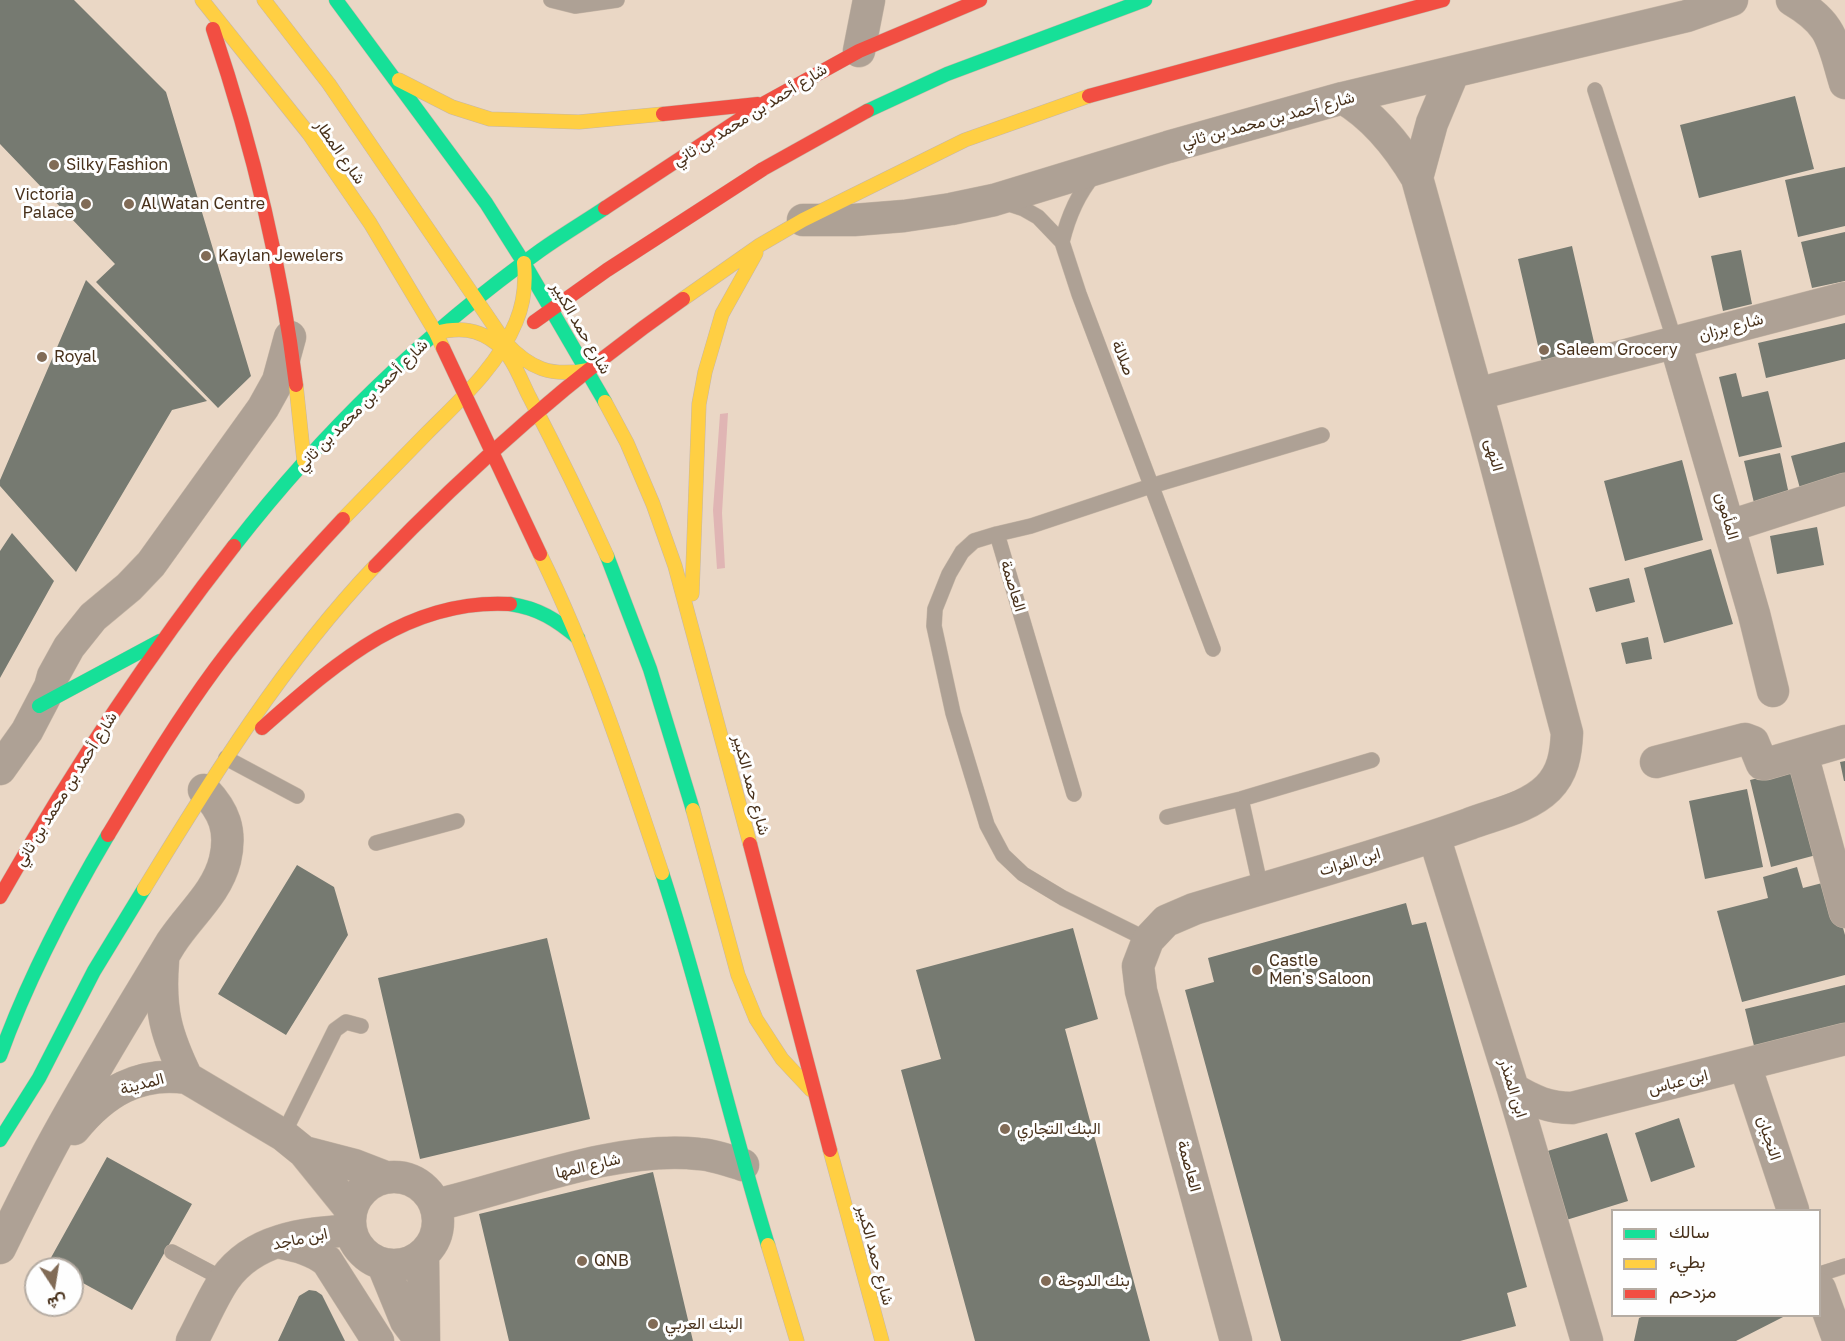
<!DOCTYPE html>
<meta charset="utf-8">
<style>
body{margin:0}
#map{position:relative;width:1845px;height:1341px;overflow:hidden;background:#ead7c5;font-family:"Golos Text",Vazirmatn,sans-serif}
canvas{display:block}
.legend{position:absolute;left:1611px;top:1209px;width:210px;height:108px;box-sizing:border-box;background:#fefefe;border:2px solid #b5aca3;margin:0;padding:8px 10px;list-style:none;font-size:18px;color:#48311b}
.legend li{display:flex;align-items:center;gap:12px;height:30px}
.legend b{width:30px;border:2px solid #b5aca3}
.north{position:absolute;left:24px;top:1257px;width:60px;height:60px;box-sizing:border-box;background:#fefefe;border:2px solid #b5aca3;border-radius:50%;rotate:168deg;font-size:16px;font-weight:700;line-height:24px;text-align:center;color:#48311b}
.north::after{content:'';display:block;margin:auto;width:21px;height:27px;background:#816b56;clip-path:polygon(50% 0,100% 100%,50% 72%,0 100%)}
</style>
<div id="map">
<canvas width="1845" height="1341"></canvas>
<ul class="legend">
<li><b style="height:8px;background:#16e098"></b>سالك</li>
<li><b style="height:8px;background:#ffcf43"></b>بطيء</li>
<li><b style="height:8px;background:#f24e42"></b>مزدحم</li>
</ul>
<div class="north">ش</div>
</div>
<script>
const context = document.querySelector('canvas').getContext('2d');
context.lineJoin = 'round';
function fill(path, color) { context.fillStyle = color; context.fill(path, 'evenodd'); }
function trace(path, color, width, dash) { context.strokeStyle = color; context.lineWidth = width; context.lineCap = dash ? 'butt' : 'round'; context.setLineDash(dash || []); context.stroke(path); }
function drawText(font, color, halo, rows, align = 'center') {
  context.font = font + ' "Golos Text",Vazirmatn,sans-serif'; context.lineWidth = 6; context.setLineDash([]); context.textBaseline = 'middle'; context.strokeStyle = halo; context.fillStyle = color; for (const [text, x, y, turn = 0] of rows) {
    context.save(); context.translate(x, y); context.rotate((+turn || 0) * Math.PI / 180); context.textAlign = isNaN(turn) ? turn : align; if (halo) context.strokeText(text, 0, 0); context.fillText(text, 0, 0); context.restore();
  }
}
fill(new Path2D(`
 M728,413L722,513L725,568L717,569L713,510L720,414Z`), '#e0b5b4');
fill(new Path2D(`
 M0,0H74L166,92L251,376L218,408L96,282L115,264L0,144Z
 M1795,96L1814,169L1699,198L1680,125Z
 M1845,167V226L1798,237L1785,180Z
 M1845,232V281L1812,288L1801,242Z
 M1572,246L1596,351L1542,363L1518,259Z
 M1741,250L1752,304L1723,311L1711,256Z
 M86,280L207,401L172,410L76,572L0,486V480Z
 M1845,323V359L1766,378L1758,343Z
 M1736,373L1742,397L1768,391L1782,447L1739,457L1719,377Z
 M1845,442V481L1801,492L1791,456Z
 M1780,453L1790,499L1755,507L1744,461Z
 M1682,460L1703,540L1625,561L1604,481Z
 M1817,527L1824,565L1777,574L1770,536Z
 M12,533L54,581L0,678V551Z
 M1711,549L1733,624L1664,643L1644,568Z
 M1629,578L1635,602L1596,612L1589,588Z
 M1648,637L1652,659L1626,664L1621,643Z
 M1845,761V781H1844L1840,762Z
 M1800,768L1820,854L1771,867L1750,780Z
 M1747,789L1763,867L1705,879L1689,801Z
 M297,865L334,887L348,935L286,1035L218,994Z
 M1797,867L1803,888L1830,881L1845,935V975L1742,1002L1717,911L1768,898L1763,877Z
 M1406,903L1412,925L1426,922L1527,1287L1507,1293L1516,1326L1460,1341H1281L1185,990L1214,982L1208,958Z
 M1073,928L1098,1019L1065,1029L1150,1341H975L901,1070L941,1059L916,970Z
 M547,938L590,1119L420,1159L378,978Z
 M1845,985V1032L1756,1054L1745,1009Z
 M1679,1118L1695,1167L1651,1182L1635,1133Z
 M1607,1133L1628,1201L1563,1221L1541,1153Z
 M107,1157L192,1204L132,1310L72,1277V1269H58L48,1263Z
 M653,1172L693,1341H509L479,1214Z
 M309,1290L316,1291L322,1295L345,1341H278L299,1296Z
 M1644,1316H1785L1736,1341H1634L1639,1318Z`), '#767a71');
const lane = new Path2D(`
 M551,0L575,6L617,0
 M1595,90L1675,342
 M1003,202L1024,209L1038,217L1062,242L1079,294L1213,649
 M1062,242C1068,217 1077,195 1094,175
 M997,534L974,541L962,552L949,574L935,609L934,626L953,713L987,825L1003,855L1023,874L1063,898L1148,940
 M226,758L297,796
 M1074,794L997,534L1031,526L1151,486L1322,435
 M1241,799L1261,889
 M1167,817L1241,799L1372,760
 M376,843L457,821
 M283,1135L335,1030L346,1022L361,1026
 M172,1252L225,1280
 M1820,1274L1845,1266`);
const street = new Path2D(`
 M1792,0C1833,24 1832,40 1845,83
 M859,51L869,0
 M1417,178L1432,123L1453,73
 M803,220H854L904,216L951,209L994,200L1168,147L1343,98L1687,16L1732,0
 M1675,342L1754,614L1773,691
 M1477,394L1845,298
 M1730,526L1845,489
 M1802,754L1845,912
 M1656,762L1745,739L1753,742L1762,764H1766L1845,741
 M0,769L27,731L50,687L53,676L69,647L93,617L129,587L151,564L263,408L278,381L290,337
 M1434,836L1513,1089L1587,1341
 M163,961C159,1010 166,1035 187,1078
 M1745,1065L1793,1210
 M1513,1089C1533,1101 1549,1108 1572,1108L1845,1039
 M74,1129C104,1092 139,1071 187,1078L283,1135L304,1152L351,1210
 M304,1152L354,1165L385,1177
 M350 1221a44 44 0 1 1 88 0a44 44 0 1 1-88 0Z
 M436,1205C517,1186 615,1145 699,1154C714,1155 728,1160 743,1165
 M277,1242C296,1246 312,1249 327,1261L378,1341
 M0,1248C16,1215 32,1183 49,1151C87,1080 130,1011 171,943C189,915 217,893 225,860C232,830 224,811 204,790
 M423,1256L424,1341
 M383,1265L406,1321L421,1341
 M1820,1289L1839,1341
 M192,1341C203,1321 212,1298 225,1279C254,1238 304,1234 350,1230
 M1236,1341L1141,991L1138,966L1148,940L1166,921L1194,909C1286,881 1379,856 1469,824C1495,814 1528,808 1548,788C1563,773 1566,754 1567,733L1486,427L1417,178C1398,146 1375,117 1343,98`);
const fast = new Path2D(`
 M336,0L486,203L524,263L605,402
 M867,111L947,74L1145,0
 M234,546C321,434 425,333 541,250C562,235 584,222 605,208
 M607,556L650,669L693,810
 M510,604C538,608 557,620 578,638
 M39,706L160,641
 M662,873C702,995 730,1122 768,1245
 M0,1056C28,978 66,906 108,835
 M0,1140L39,1078L94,971L144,889`);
const slow = new Path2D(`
 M202,0L309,134L370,223L436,333L443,348
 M264,0L329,84L505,342C530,369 551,377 587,370
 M399,80L452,107L490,119L579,122L663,114
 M683,299L760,245L803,220L965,140L1089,96
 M436,333C458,327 478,328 497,344C513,356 521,381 530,398C557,450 583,503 607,556
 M296,385L304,461
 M605,402L627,443L653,504L675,566L750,844
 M343,519C371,490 399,462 427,433C460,400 498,366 516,322C524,303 526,283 524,263
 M540,554C590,656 626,765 662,873
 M692,594L699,404L705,372L722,314L756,253
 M693,810L738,975L756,1019L782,1059L811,1090
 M144,889C213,776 284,662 375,566
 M830,1150L882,1341
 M768,1245L797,1341`);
const jam = new Path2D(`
 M213,29C252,145 281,263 296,385
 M1089,96L1443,0
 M663,114L758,104
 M605,208L763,104L859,51L980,0
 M534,322L607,270L763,169L867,111
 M443,348L540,554
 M375,566C469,468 572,377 683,299
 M262,728C334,665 407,598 510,604
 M108,835C142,779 176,722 215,669C254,616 298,567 343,519
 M750,844L830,1150
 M0,897C69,775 147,657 234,546`);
trace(lane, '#c6b6a6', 16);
trace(street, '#c6b6a6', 33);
trace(fast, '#c6b6a6', 15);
trace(slow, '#c6b6a6', 15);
trace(jam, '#c6b6a6', 15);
trace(lane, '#aea195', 15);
trace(street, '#aea195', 32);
trace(fast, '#16e098', 14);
trace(slow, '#ffcf43', 14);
trace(jam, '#f24e42', 14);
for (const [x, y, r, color] of [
 [54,165,6,"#816b56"],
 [86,204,6,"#816b56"],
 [129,204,6,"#816b56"],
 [206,256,6,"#816b56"],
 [1544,350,6,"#816b56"],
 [42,357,6,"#816b56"],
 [1257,970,6,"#816b56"],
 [1005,1129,6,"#816b56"],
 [582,1261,6,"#816b56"],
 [1046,1281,6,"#816b56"],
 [653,1324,6,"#816b56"]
]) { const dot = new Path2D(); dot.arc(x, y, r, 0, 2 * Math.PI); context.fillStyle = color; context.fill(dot); trace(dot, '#fefefe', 2); }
drawText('16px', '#48311b', '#fefefe', [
 ["شارع أحمد بن محمد بن ثاني",750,115,-32],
 ["شارع أحمد بن محمد بن ثاني",1268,120,-15],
 ["شارع المطار",340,152,55],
 ["شارع برزان",1731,327,-15],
 ["شارع حمد الكبير",581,328,60],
 ["صلالة",1123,358,69],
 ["شارع أحمد بن محمد بن ثاني",362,405,-45],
 ["النهى",1494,455,75],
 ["المأمون",1727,516,74],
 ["العاصمة",1013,586,73],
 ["شارع حمد الكبير",751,785,75],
 ["شارع أحمد بن محمد بن ثاني",66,789,-58],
 ["ابن الفرات",1350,862,-17],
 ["ابن عباس",1678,1082,-14],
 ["المدينة",142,1084,-15],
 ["ابن المنذر",1513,1088,73],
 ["النجيان",1769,1138,72],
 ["شارع المها",588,1166,-13],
 ["العاصمة",1189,1166,75],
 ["ابن ماجد",300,1239,-12],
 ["شارع حمد الكبير",875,1255,75]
]);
drawText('16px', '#48311b', '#fefefe', [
 ["Silky Fashion",66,165],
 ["Victoria",74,195,"right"],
 ["Palace",74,213,"right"],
 ["Al Watan Centre",141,204],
 ["Kaylan Jewelers",218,256],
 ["Saleem Grocery",1556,350],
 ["Royal",54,357],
 ["Castle",1269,961],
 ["Men's Saloon",1269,979],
 ["البنك التجاري",1017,1129],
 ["QNB",594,1261],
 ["بنك الدوحة",1058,1281],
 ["البنك العربي",665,1324]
], 'left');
</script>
